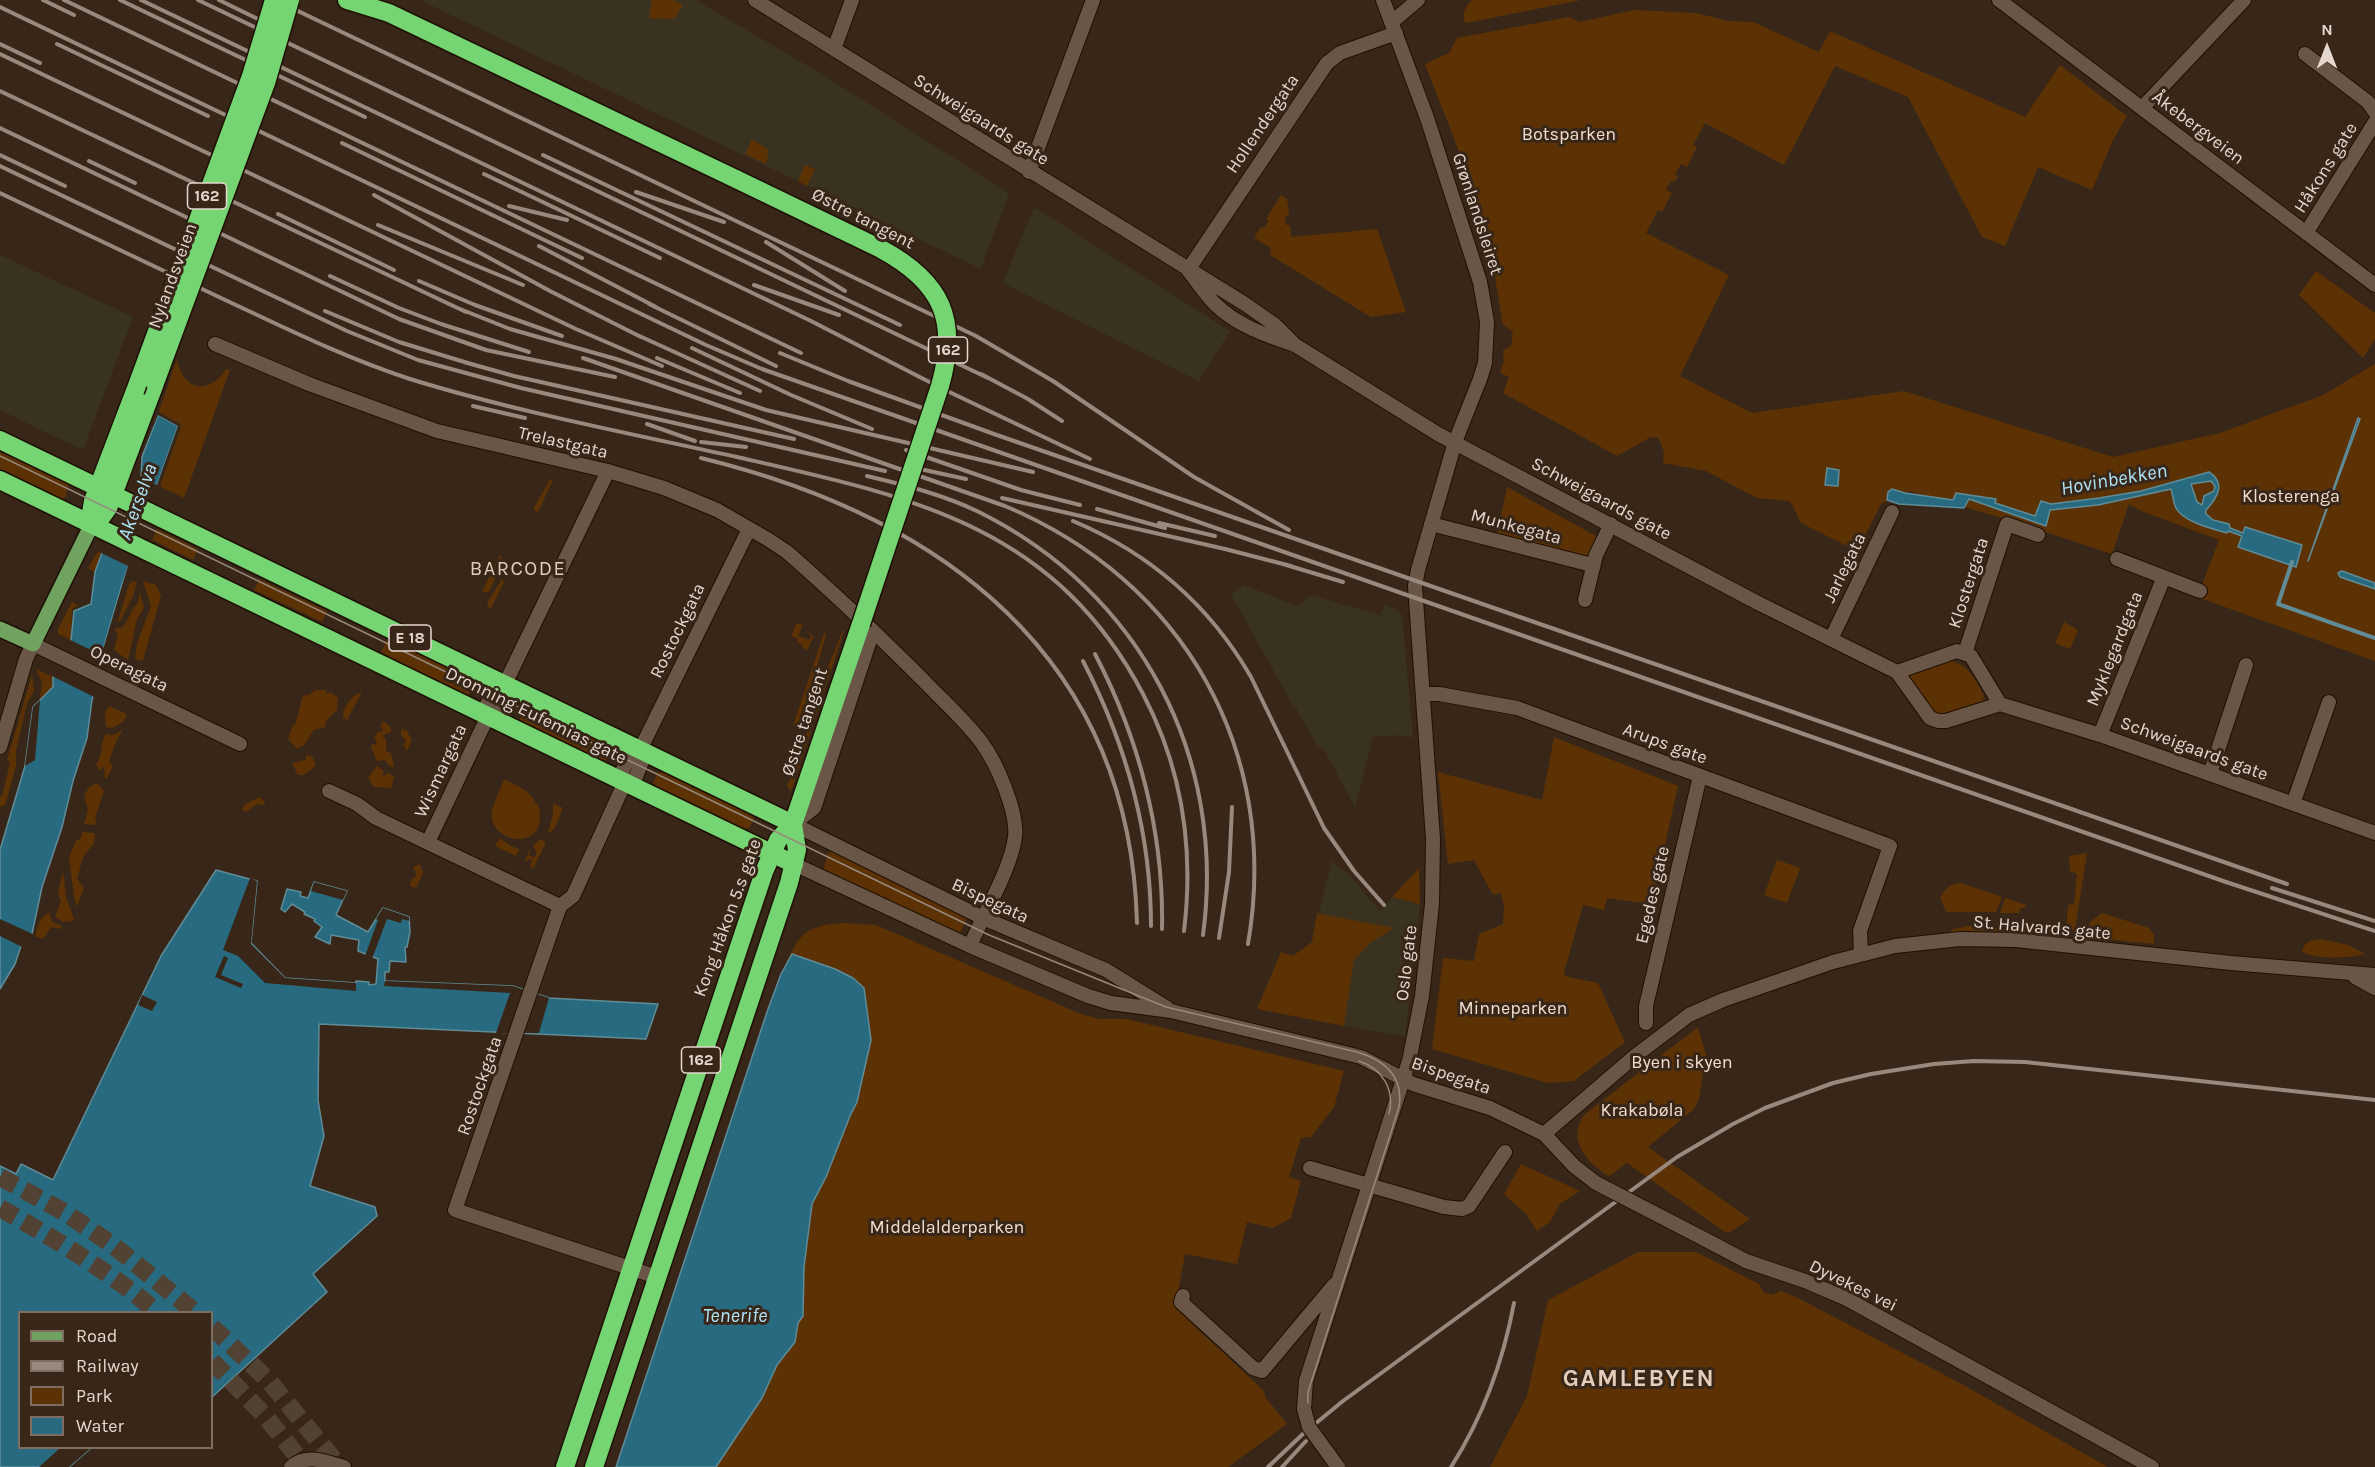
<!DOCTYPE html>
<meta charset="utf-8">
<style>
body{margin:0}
#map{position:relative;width:2375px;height:1467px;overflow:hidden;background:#382718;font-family:Karla,sans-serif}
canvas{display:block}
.legend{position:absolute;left:18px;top:1311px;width:195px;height:138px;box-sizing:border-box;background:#382718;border:2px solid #7d6e61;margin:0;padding:8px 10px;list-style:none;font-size:18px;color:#e4d8cf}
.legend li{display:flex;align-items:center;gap:12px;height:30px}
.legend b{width:30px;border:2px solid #7d6e61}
.north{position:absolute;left:2297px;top:18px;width:60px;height:60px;-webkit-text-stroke:4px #382718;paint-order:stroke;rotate:0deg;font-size:16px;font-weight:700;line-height:24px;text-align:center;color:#e4d8cf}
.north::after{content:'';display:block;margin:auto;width:21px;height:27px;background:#e4d8cf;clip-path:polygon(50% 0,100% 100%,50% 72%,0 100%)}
</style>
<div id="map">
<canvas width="2375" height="1467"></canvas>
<ul class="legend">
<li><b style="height:8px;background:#70a260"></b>Road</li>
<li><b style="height:8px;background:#97897d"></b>Railway</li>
<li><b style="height:16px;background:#5c3204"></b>Park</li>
<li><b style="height:16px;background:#286b80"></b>Water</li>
</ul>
<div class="north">N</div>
</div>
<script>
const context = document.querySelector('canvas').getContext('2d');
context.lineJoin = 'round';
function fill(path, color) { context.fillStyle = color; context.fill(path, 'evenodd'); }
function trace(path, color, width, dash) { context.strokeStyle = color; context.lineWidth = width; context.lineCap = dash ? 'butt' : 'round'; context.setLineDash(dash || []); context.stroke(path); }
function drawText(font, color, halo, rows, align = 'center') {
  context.font = font + ' Karla,sans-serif'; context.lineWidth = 6; context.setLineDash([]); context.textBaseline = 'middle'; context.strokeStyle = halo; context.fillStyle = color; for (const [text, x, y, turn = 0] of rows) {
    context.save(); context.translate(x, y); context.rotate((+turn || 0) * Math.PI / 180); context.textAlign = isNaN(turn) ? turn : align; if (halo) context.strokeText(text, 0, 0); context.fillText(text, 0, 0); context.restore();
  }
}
fill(new Path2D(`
 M420,0H696L823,75L1009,193L981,269Z
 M1034,207L1230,331L1199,381L1003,283Z
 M0,255L133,317L83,450L0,410Z
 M1244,585L1298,607L1310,595L1380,615L1385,605L1397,610L1402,615L1413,738L1402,735L1373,737L1355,808L1324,749L1317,745L1295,706H1293L1231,594Z
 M1332,861L1350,876L1380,911L1392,897L1420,904L1405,1037L1257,1009L1281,952L1293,956L1312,942Z`), '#3a3221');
fill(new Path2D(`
 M652,0H675L683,6L674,19L649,18Z
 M1472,0H1581L1466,23C1460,15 1466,6 1472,0Z
 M1634,10L1696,13L1729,21L1753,22L1819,52L1830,31L2025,117L2060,65L2127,116L2113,140L2092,190L2038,167L2005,246L1982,237L1908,97L1835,66L1784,165L1705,123L1693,145L1697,147L1687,167L1681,164L1675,174L1678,176L1675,182L1671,181L1666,190L1672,193L1662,212L1658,210L1646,233L1729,275L1680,376L1752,413L1904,391L2113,457L2220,433L2323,395L2375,364V661L2200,598L2203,582L2219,540L2141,511L2129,504L2112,554L2016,522L1909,491L1881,504L1864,538L1858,536L1851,548L1801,523L1790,501L1757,498L1706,471L1663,463L1664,452L1658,437L1649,438L1617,456L1503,393L1509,377L1500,373L1504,361L1503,350L1511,346L1513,332L1503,325L1494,271L1459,165L1460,154L1425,64L1449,53L1457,38L1569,17L1580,22Z
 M752,139L769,150L766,164L745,154Z
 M805,165L815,169L807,186L798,181Z
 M1281,195L1287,199L1289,215L1285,216L1286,225H1290L1291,237L1377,229L1406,312L1371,317L1270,255L1271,248L1254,238L1261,227L1264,228L1269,221L1266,219Z
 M2316,271L2375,313V339L2363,358L2299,295Z
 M177,359C182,390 209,396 226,369L230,370L184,498L157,485L158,414Z
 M0,447L70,480L65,498H63L61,503L0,473Z
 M550,479L553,480L538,512L533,510Z
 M1507,487L1596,536L1587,558L1497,535Z
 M157,529L198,549L193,560L152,540Z
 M98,551L102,553L95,572L88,568Z
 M500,554C504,566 494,580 489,592H482Z
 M259,579L327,611L322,622L254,590Z
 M502,579L504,582L490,610L487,603Z
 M133,581L137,582L133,596L120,622L118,621L129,584Z
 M143,581L156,585L161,596L143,660H135L137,643L151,606Z
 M140,592L144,608L137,619L128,660L114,650L118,633L115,631L116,628H121C131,620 129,610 138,603Z
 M72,602L78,605L72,609L71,640L58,634V629Z
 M2064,622L2078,630L2070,649L2055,643Z
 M797,623L803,625L798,636L809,640L811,636L805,631L814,636L807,650L802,647L803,645L797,642L798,639L791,636Z
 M843,630L844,631L791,792L787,786L795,770L793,766L810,725L808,720L819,699L817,694Z
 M824,633L826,634L808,700L804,704L798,725L793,726Z
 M393,637L476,678L474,682L476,684L466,698L383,658L385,654L381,652L387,640L391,642Z
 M1947,661C1968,662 1975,679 1984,696L1981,705C1931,718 1939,721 1909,679L1911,673Z
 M36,669L53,677V687L40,700L42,683Z
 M32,675L34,691L27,703L16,750V766L5,805L0,807V797L2,796L10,763L7,760Z
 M315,690H325L327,694L330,692L338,698L337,710L326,721L325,727L314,730L304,745L297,749L288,739L293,725H295L303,695H309Z
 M362,692L347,720L343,718C343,707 351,695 362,692Z
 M527,703L612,743L610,748L612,750L607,760H605L602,764L518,723Z
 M109,706L127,714L123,722L112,728L106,727L105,712Z
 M383,721L391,727V732L383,735L386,740V751L391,753L394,767L389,766L385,760L377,761L371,747L372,744L376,745L377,741L374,739L378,731L382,732L383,729L380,727Z
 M401,729L408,731V733L412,740L407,751L403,745L406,741L401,735Z
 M120,731L122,732L117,739L109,761L113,766L107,778H105L104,766L101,771L96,765C104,753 100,742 106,734L114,735Z
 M1554,737L1678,786L1652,904L1607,898L1604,910L1583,905L1565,969L1564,976L1598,983L1625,1042L1574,1081L1548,1083L1432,1049L1443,958L1474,961L1479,934L1503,924L1504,907L1501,893L1493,895L1474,860L1448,864L1438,772L1542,800Z
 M306,755L312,756L316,766L303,775H298L292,763L306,760Z
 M377,766L384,771L382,775L385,776L387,773L393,775L394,778L391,788L374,787L368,778Z
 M663,768L754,812L752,817L754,818L749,829L746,828L744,833L653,789L655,784L653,783L658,772L661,773Z
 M504,779C517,786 531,790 536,804H538C552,854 487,845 492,811C494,801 501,789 504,779Z
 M97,783L104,791L95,818L97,825L84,824L88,810L84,796L89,787Z
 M260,797L265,802L264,805L257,804L246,812L242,810L245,804Z
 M553,803L563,808L554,830H552L550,833L548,832L553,815Z
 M82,832L95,833L94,843L83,857L77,879L84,888L77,907L74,897L69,857L76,841L81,838Z
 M500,838L511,846L519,849L516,856L495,846Z
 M540,839L546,842L533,869L530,867L532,861L529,859L527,861H525L531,847L529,855L534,858L537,853L533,846Z
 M831,849L968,916L959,935L876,894L845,885L823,874L827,853L829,854Z
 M2087,853L2075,930H2066L2068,905L2074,904L2077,874L2070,871L2069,856Z
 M1777,860L1800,868L1787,903L1764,895Z
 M420,864L423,873L416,888L410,886L412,878H415L416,871L413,870L414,867Z
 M1419,868L1420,904L1392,897Z
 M63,871L66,897L74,919L72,921L63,922L55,917L61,901L58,894Z
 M1961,883L2002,897L1996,912H1946L1940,898C1944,889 1951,883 1961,883Z
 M2005,898L2026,905L2025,908H2020L2019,913H2000Z
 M49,912L52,922L62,926L61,929L51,927L43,939L35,936L40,920Z
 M1317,913L1394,928L1370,943L1354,960L1344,1026L1257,1009L1281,952L1293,956L1312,942Z
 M2102,913L2149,928L2154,935V944L2084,937L2090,922Z
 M842,923L876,925L1081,1014L1100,1019H1126L1344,1071L1334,1107L1311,1137L1301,1138L1289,1177L1301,1181L1291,1218L1273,1228L1247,1222L1237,1264L1185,1254L1175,1308L1263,1390L1266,1398L1287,1424L1228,1467H616L781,974C798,938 800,926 842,923Z
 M1967,926L2041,931L2072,938V940L1999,932H1951V930Z
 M2321,939L2348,945L2365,954C2347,958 2320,960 2302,952C2305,941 2310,940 2321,939Z
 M1698,1027L1706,1055L1699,1099L1694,1109L1648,1147L1750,1219L1730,1232H1725L1627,1163L1609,1176C1586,1163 1566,1138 1585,1114Z
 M1521,1164L1580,1191L1560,1204L1550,1222L1537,1231L1526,1214L1504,1194Z
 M1638,1252H1696L1759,1284L1763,1292L1772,1295L1781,1291L1796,1297L1958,1382L2108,1467H1490L1527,1396L1548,1300Z`), '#5c3204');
const water = new Path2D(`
 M158,415L178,426L122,584L102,653L105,657L92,700L87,738L73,781L62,827L42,887L32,934L21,946L15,964L0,989V850L25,766L33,707L53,687V677L71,640L74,611L91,604L95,572L102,553L141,477L142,457Z
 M2358,418L2360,419L2308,561Z
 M1827,468L1839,470L1838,486L1825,485Z
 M2209,472C2226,483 2218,497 2206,510V514L2213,520L2229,524L2230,528L2243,533L2245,527L2302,545L2296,567L2238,547L2242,536L2228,531L2227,533C2213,529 2183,522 2176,508C2173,502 2173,495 2171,489L2098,505L2050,510L2046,526L1969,499L1964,508L1899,504L1887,500L1888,492L1892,489L1905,493L1953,500L1956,493L1996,499L1995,503L2035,516L2041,501L2051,504L2099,498L2141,491ZM2211,481L2215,486L2214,491L2204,496L2202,505L2197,502L2191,484Z
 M2342,571L2375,583V589L2340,577L2338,573Z
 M216,870L257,881L251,943L285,978L356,983V981L369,982V985L376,984L378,959L358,951L359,940L331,935L330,944L315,937L322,927L314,921L315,919L304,914L305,912L292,904L285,912L281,909L287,889L301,892L300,896L308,898L314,882L347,891L336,915L368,932L383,908L409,917L410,932L407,947H405L406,962L390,961L389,972H385V981L513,986L549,998L658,1004L646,1039L319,1024L318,1100L324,1136L310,1186L375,1207L377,1216L313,1274L327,1292L212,1397V1312H20V1448H91L69,1467H0V1166L16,1174L21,1164L53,1180L161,956Z
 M792,954L835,969L853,978L864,988L871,1040L857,1102L850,1116L826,1177L812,1204L804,1267L803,1316L798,1323L795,1342L777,1365L762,1398L716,1467H616L767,1012L781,974Z`);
fill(water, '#286b80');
trace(water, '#608c98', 1.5);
fill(new Path2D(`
 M156,412H159L180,424L181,427L125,585L105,652V657L108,658L96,698L50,675L68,639L104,656L102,653L128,566L99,552L138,476L157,485L178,426L158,415L146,444L143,443Z
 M40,700L35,760L25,766L33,707Z
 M250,878L257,881L251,944L285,978L356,983V991L265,983L238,956L223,950Z
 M314,882L347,891L343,900L311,891Z
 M383,908L409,917V921L402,919L401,923L387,919L372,959L365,956L378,920L376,919Z
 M0,919L35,935L34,936L24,948L0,936Z
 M224,956L228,958L221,975L243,984L241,988L215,977Z
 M385,981L513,986L549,998L539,1033H496L510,993L384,986Z
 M142,995L157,1002L152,1011L138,1005Z
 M60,1448H91L69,1467H39Z`), '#382718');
trace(new Path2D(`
 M2292,562L2278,604L2375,638`), '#608c98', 4);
trace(new Path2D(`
 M0,1177L66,1213L114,1246L195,1312
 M0,1208C55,1239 109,1271 157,1312
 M212,1327L268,1380L340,1467
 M212,1361L266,1417L306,1467`), '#524233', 18, [18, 9]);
const minor = new Path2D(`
 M755,0L1245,304L1275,325L1293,343
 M1999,0L2375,285
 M1392,22L1418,0
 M834,49L852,0
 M2305,54L2368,102L2375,112
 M2142,108L2244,0
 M1029,172L1093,0
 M2306,233L2375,122
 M1188,270C1197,281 1205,294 1215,304C1236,325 1267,336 1295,345L1438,434L1758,603L1897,672
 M1188,270L1327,63L1340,53L1396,33
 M215,344L309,384L437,431L608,471L664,488L717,510L769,540L787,552C834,593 879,636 923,680C943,701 965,720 982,743C997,764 1018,812 1015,837C1011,869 983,915 970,946
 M1431,524L1592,565
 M2117,559L2200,591
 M1585,600L1596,555L1611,524
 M873,631L814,808L793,824L983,918L1106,970L1167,1008
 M1831,639L1892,512
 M1965,653L2007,524L2038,535
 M1897,672L1957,651L1971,656L2000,704
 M1897,672L1930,718L1938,721H1946L2000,704
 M1423,694H1439L1517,708L1890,846L1860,931L1861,954
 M2000,704L2100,735L2375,833
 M488,716L498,714L509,693L505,684
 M2100,735L2164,577
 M0,747L26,659L33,644L240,744
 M640,750L643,759L635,779L625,782L573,896L560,906L455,1210L657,1277
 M2210,774L2246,665
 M625,782L621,774C627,762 628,755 640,750L749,529
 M329,791L357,804L376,818L560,906
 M2293,804L2329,702
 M428,842L488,716L485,708L496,688L505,684L608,471
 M794,864L970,946L1088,996L1111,1003L1171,1011L1361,1057L1413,1084L1490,1108L1544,1134L1574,1166L1596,1183
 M2355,977L2375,988
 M1646,1023V1006L1700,776
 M1544,1134L1635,1056L1689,1015L1723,1000L1833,962L1895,946L1960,939L2016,940L2231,963L2375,975
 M1310,1168L1444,1207L1462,1209L1469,1206L1505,1152
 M1710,1242L1746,1261L1805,1281L1847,1299L2152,1467
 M1183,1296L1181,1302L1253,1368L1262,1371L1334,1285
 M1304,1409L1306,1381L1409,1061L1422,996L1432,904L1433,839L1415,586L1418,570L1455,442L1480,379L1485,363L1487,322L1480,282L1427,118L1383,0
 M291,1467C307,1453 326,1462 344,1467`);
const major = new Path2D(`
 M0,629L33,644L92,524`);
const highway = new Path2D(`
 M347,0L389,13L738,180
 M0,440L793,824
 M0,480L794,864
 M92,524L100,519L108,508L155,383
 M92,524L91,513L93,501L135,391
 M565,1467L764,872L778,840L793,824L861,624
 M594,1467L789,883L797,850L793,824`);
trace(minor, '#1f1003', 16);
trace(major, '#1f1003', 18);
trace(highway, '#1f1003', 21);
trace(minor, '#695646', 14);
trace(major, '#70a260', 15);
trace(highway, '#75d572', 18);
trace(new Path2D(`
 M0,456L989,935L1166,1007L1357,1052C1384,1060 1404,1076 1399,1107L1308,1392C1305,1423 1325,1444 1342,1467
 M1359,1061C1383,1069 1395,1090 1389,1114`), '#97897d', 1.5);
trace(new Path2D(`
 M43,0L74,15
 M64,0L801,353
 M120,0L365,117
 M141,0L811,321L943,389L1090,459
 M198,0L988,378
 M219,0L264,22
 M275,0L976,336L1053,381L1194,477L1289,530
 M0,7L706,345L762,369L2226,882L2375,931
 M0,44L40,63
 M57,44L208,116
 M0,54L576,329L662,366
 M0,91L466,312
 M0,128L399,319L486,350L615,377
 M342,143L396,169
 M0,155L65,186
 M543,155L900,325
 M89,161L135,183
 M0,166L347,331L418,360L521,388L885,471
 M390,166L582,258
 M484,174L660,258
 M636,192L724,222
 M0,193C74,228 147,263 221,298C283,327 345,358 410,379C517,412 628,433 737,457C908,496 1054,524 1143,694C1182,768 1194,849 1184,931
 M374,195L550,291L641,337
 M509,206L567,220
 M278,214L394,270
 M378,225L523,285
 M766,242L845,291
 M539,246L656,307
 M330,276L399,308L441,324L529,352
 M419,281L475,305L562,336
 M754,285L839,315
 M649,304L776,366
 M460,309L510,329L616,359L766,410L1033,472
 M325,311L399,342L471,364
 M635,334L760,391
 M692,348L791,395L872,429
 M780,353L848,381L994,434L2287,884
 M583,358L1005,506C1184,581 1281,752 1248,944
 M657,358L740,393
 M464,362L514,376L794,439
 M981,374L1028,399L1062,421
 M473,406L525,418
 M647,424L695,441
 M701,442L746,447
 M906,450L1021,490L1080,505
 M701,458C942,517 1130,656 1137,923
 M920,469L966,479
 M867,476C905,485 944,495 979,512C1140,592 1227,757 1203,935
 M1002,498L1225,549L1291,566
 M1097,509L1165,528
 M1073,521C1149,553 1210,606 1251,677L1324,828L1354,871L1384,905
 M1159,523L1215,536
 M1283,564L1343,582
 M1095,654C1139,738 1164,833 1162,929
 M1083,661C1126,744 1151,832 1151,926
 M2272,888L2375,921
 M1219,938L1229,872L1232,807
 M1268,1467L1304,1433L1343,1401L1677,1157L1733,1124L1765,1108L1833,1083L1871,1074L1934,1064L1974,1061L2025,1062L2375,1100
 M1282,1467L1306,1441
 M1451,1467C1483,1417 1503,1362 1514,1303`), '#97897d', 4);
const minorBridge = new Path2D(`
 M1596,1183L1710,1242
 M1304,1409L1309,1427L1338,1467`);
const highwayBridge = new Path2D(`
 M738,180L881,249C942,282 959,320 940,386L861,624
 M155,383L266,83L290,0
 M135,391L251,76L274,0`);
trace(minorBridge, '#1f1003', 16, []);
trace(highwayBridge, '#1f1003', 21, []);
trace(minorBridge, '#695646', 14);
trace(highwayBridge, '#75d572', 18);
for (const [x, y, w] of [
 [207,196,39],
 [948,350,39],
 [410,638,42],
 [701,1060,39]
]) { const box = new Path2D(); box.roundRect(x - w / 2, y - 13, w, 26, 4.5); context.fillStyle = '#382718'; context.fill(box); trace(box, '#e4d8cf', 1.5); }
drawText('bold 16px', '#e4d8cf', null, [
 ["162",207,196],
 ["162",948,350],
 ["E 18",410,638],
 ["162",701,1060]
]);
drawText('18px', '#e4d8cf', '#382718', [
 ["Schweigaards gate",981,120,32],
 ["Hollendergata",1263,124,-56],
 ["Åkebergveien",2198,128,37],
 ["Håkons gate",2326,168,-58],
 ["Grønlandsleiret",1477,214,72],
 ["Østre tangent",863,219,27],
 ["Nylandsveien",173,276,-70],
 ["Trelastgata",563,443,13],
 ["Schweigaards gate",1601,499,28],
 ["Munkegata",1516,527,15],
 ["Jarlegata",1845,568,-64],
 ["Klostergata",1969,583,-72],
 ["Rostockgata",678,631,-64],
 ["Myklegardgata",2115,649,-68],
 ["Operagata",129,669,26],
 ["Dronning Eufemias gate",536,716,26],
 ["Østre tangent",805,722,-72],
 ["Arups gate",1665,744,20],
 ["Schweigaards gate",2194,749,20],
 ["Wismargata",441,771,-65],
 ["Egedes gate",1653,895,-77],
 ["Bispegata",990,901,25],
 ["Kong Håkon 5.s gate",728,918,-70],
 ["St. Halvards gate",2042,928,5],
 ["Oslo gate",1407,963,-83],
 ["Bispegata",1451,1076,19],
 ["Rostockgata",480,1086,-71],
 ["Dyvekes vei",1853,1286,26]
]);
drawText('18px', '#f2dece', '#382718', [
 ["Botsparken",1569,135],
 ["Klosterenga",2291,497],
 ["Minneparken",1513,1009],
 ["Byen i skyen",1682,1063],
 ["Krakabøla",1642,1111],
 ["Middelalderparken",947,1228]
]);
drawText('italic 20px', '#ade4f7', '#382718', [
 ["Hovinbekken",2114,480,-10],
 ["Akerselva",138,502,-70],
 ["Tenerife",735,1316]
]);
context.letterSpacing = '1.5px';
drawText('20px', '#e4cdbb', '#382718', [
 ["BARCODE",518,569]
]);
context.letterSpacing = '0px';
context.letterSpacing = '1.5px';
drawText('bold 24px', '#e4cdbb', '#382718', [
 ["GAMLEBYEN",1639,1379]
]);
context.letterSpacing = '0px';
</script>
